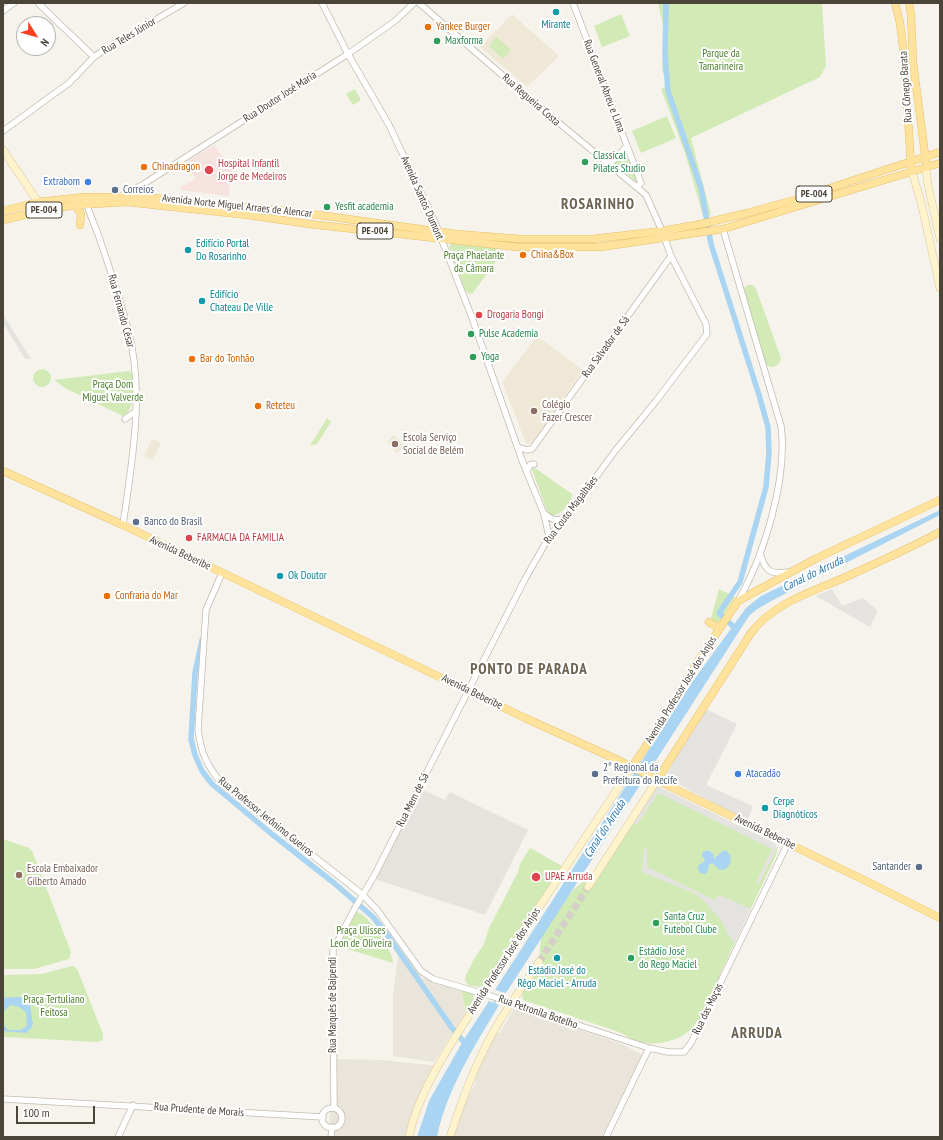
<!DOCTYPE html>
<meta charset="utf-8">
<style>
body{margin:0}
#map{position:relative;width:943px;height:1140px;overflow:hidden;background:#f6f3ec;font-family:"PT Sans Narrow",sans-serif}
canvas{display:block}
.frame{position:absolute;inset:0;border:4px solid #4b4439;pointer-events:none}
.north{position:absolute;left:16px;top:16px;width:40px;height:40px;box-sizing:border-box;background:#fff;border:1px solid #b7b4b0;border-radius:50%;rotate:127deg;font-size:11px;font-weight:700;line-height:16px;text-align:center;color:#4b4439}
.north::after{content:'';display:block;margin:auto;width:14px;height:18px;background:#fc3f1d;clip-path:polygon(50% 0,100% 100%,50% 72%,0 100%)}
.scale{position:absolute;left:16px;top:1106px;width:79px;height:18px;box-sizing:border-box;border:2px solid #4b4439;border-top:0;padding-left:5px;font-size:12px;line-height:14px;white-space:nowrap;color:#4b4439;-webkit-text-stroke:3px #fff;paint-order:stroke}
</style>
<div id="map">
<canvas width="943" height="1140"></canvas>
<div class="frame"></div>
<div class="north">N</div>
<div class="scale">100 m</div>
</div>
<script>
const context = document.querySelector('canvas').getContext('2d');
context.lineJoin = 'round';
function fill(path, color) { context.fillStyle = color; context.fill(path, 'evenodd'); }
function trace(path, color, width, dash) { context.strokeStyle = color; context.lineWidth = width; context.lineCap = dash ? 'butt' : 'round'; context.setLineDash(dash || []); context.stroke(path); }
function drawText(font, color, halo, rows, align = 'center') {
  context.font = font + ' "PT Sans Narrow",sans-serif'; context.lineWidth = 4; context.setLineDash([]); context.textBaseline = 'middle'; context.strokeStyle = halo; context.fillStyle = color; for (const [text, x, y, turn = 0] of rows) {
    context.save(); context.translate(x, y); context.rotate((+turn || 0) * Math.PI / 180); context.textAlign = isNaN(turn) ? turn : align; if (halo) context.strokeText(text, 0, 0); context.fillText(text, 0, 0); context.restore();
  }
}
fill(new Path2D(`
 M398,956L408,957L422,978L461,989L466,1012L434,1062L393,1056V996Z
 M514,1008L622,1044L642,1055L602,1137H454L462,1110L476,1081L474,1080L481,1063L496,1032L500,1033Z
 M333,1059L382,1060L438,1066L419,1108L411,1137H329Z`), '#eae5da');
fill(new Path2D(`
 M421,789L445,800L450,792L528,830L485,915L375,879Z`), '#e6e2dd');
fill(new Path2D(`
 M512,14L559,56L527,87L480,47Z
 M537,336L583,370L534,441L527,446L502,382Z
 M394,435L404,446L397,453L387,442Z
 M152,439L161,443L153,460L144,456Z`), '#efe8d6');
fill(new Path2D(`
 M214,145L241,180L230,179L229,196L180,190V188L196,178L190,172L187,174L179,166Z`), '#f6e3e0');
fill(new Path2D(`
 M658,3H822L826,66L820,77L691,138L711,215L703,216L685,153L661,89L669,85L662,70L664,29Z
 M621,14L630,36L602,47L594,26Z
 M496,37L511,50L503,59L489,46Z
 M355,89L361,100L353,105L346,94Z
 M667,116L676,138L641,153L632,131Z
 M625,151L627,152L639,181L638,183L615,164V162Z
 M452,243L494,247L500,252L499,257L472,294L468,293L465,290L449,247Z
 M748,285H753L756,289L781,358L780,362L776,366L770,367L766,364L743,292L745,287Z
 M33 378a9 9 0 1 1 18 0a9 9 0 1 1-18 0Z
 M129,371L132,374C133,386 136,410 123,416L65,388L54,380Z
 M327,418L331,422L317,444L313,445L310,444L315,438Z
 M532,466L572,494C572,502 561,515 552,516L548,514L531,467Z
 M719,589L735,597L718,623L717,624L711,618Z
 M657,786L774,843L777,848V853L719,976L720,977C713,993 706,1009 696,1023C686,1039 659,1047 641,1042C632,1040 623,1033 613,1030C583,1020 553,1010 523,1000L522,993L539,962L541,936L563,900L573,890L584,881L589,889Z
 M3,839L29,848L32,851L71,952L69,959L34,969H3Z
 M530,848L562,866L485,985L479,987L468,985L465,980L466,975L474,959L484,944L489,928L518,872L520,864Z
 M357,912C368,914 395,954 393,963L341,947L340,941L355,914Z
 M72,966L75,967L78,971L103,1034V1040L97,1042L3,1037V975L42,974Z
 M461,989L471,993L473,994L474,1001L466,1012Z`), '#d2eab5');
fill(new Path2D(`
 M3,316H4L31,359H25L3,323Z
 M832,589L842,606L863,598L878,611L870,627L816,596Z
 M706,709L737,724L706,785L753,806L747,821L665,777L696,723Z
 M657,786L774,843L776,845V850L759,884L756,883L772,849L697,812L658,793L637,825L633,822Z
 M644,848L647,849V867L714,900L719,895L721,896L751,909L734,944L720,919L704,901L694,893L642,872Z`), '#e5e3e0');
fill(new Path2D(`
 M940,510V515L773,600L756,610L749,616L506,993L495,990L693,681L746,608L761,596Z
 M707,850L713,853L714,859L721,852L725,850C733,855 732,863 726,869L720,870L712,863L709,865L708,870L706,874L700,873C696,867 698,864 704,862L705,860L702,856V853Z
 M17,997L25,998C33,1004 30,1014 33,1023L32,1027L26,1033L3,1031V998ZM12,1005L19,1007L26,1012L27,1026L21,1030H8L3,1024L4,1011L9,1006Z
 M489,1001L499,1005C474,1047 447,1089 437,1137H417L429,1101L463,1041Z`), '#a9d4f2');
trace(new Path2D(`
 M494,1004L501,992`), '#a9d4f2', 1.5);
trace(new Path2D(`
 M666,3L665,55L668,91L701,188L711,244L759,395L768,427L769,453L766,487L740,582L719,613L736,629
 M202,640L195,673L191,739L195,755L202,771L212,784L273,835L334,883L373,917L388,936L452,1028L463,1041`), '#a9d4f2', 5.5);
trace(new Path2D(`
 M539,962L588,887`), '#d4d0c8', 7, [7, 3.5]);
const tertiary = new Path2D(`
 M38,3L94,57
 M322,3L348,54L389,125L434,220L471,315L523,463L544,514L549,537
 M573,3L641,183L638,186L634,185
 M3,11L14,3
 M3,131L69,83L94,57L110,46L128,36L184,3
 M609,165L627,146
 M121,196L142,185L348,54L395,21L414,3
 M85,197C88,212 95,225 100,240C110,269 120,299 128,329C145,393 132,461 123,525
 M723,229L781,426C788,478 764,556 738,601
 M125,419L135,412
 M518,447L527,450L532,449L671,256
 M527,471L530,465L534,464
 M545,514C551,519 556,522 564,518
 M760,553C765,571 770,575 789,572
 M222,573L206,610L198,729C201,754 207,766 223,785L363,895L378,911L421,971L433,979L491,996L525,1008L649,1048L668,1052H684L691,1043L788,843
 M3,1099L323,1117
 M334,1108L333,950L355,908L374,876L525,579L549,537L580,499L615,451L656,401L707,334L706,324L671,256L662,231L646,195L524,94L419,3
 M322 1118a10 10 0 1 1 20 0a10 10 0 1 1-20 0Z
 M118,1137L133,1105
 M331,1137L332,1127
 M606,1137L649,1048`);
const secondary = new Path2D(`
 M3,150L38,202
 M926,168L928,185L940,239
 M912,172L921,202L940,288
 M588,887L657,780
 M409,1137C419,1087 456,1037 482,995C531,918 582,843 632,767
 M450,1137C462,1099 475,1063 495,1029C508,1006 525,984 539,962`);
const primary = new Path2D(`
 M895,3L900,23L904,55L911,166
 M909,3L911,15L913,62L926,162
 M75,205L81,214L80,225
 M3,211L38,202L85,197H143L297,212L456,234L521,239H592L662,231L701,224L747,213L798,199L851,181L940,152
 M3,220L41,211L75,205L127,202L248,215L309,224L517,247H601L723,229L940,163
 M3,471L123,525L525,718L620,761L671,787L864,880L940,918
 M709,622L719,628
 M632,767L662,722L696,664L738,601L815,559L940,500
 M657,780L751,633C774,602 815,591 848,576C879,562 910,548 940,532`);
trace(tertiary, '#c2bbae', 7);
trace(secondary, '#d6c79b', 8);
trace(primary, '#e6c16a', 8);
trace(tertiary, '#fff', 5.5);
trace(secondary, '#fff3cd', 7);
trace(primary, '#ffe39c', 7);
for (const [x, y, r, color] of [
 [556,12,4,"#0f9aa8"],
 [428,27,4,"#e8710a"],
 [437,41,4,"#2e9e5b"],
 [585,162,4,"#2e9e5b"],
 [144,167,4,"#e8710a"],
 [209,170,5,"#e0444e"],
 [88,182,4,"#3f7fe0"],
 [115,190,4,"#5c6f8a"],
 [327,207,4,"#2e9e5b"],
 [188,250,4,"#0f9aa8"],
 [523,255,4,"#e8710a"],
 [202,301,4,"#0f9aa8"],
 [479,315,4,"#e0444e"],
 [471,334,4,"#2e9e5b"],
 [473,357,4,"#2e9e5b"],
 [192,359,4,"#e8710a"],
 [258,406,4,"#e8710a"],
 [534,411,4,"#8d6e63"],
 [395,444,4,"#8d6e63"],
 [136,522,4,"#5c6f8a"],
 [189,538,4,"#e0444e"],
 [280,576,4,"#0f9aa8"],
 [107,596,4,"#e8710a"],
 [595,774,4,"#5c6f8a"],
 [738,774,4,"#3f7fe0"],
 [765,808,4,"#0f9aa8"],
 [919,867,4,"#5c6f8a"],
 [19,875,4,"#8d6e63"],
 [536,877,5,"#e0444e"],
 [656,923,4,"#2e9e5b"],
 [557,958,4,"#0f9aa8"],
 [631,958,4,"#2e9e5b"]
]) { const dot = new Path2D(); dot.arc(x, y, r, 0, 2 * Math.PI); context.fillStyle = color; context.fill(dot); trace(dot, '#fff', 1.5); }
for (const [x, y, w] of [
 [814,194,36],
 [44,210,36],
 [375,231,36]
]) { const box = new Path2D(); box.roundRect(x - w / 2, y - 8, w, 16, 3); context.fillStyle = '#fff'; context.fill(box); trace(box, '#4b4439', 1); }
drawText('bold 10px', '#4b4439', null, [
 ["PE-004",814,194],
 ["PE-004",44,210],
 ["PE-004",375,231]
]);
drawText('11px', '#0d838f', '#fff', [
 ["Mirante",556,25,"center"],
 ["Edifício Portal",196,244],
 ["Do Rosarinho",196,257],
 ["Edifício",210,295],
 ["Chateau De Ville",210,308],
 ["Ok Doutor",288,576],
 ["Cerpe",773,802],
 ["Diagnóticos",773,815],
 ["Estádio José do",557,971,"center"],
 ["Rêgo Maciel - Arruda",557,984,"center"]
], 'left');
drawText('11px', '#c56008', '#fff', [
 ["Yankee Burger",436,27],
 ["Chinadragon",152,167],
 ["China&Box",531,255],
 ["Bar do Tonhão",200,359],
 ["Reteteu",266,406],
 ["Confraria do Mar",115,596]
], 'left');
drawText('11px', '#4b4439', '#fff', [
 ["Rua Teles Júnior",129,36,-31],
 ["Rua General Abreu e Lima",604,86,69],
 ["Rua Cônego Barata",906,87,-94],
 ["Rua Doutor José Maria",280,97,-33],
 ["Rua Regueira Costa",531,100,41],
 ["Avenida Santos Dumont",422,198,66],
 ["Avenida Norte Miguel Arraes de Alencar",237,206,6],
 ["Rua Fernando César",121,311,75],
 ["Rua Salvador de Sá",606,347,-54],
 ["Rua Couto Magalhães",571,510,-53],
 ["Avenida Beberibe",180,553,25],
 ["Avenida Professor José dos Anjos",681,690,-58],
 ["Avenida Beberibe",472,692,26],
 ["Rua Mem de Sá",413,800,-63],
 ["Rua Professor Jerônimo Gueiros",266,817,39],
 ["Avenida Beberibe",765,832,26],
 ["Avenida Professor José dos Anjos",504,961,-57],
 ["Rua Marquês de Baipendi",333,1005,-90],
 ["Rua das Moças",708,1009,-64],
 ["Rua Petronila Botelho",538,1012,19],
 ["Rua Prudente de Morais",199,1110,4]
]);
drawText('11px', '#27864d', '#fff', [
 ["Maxforma",445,41],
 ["Classical",593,156],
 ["Pilates Studio",593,169],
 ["Yesfit academia",335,207],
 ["Pulse Academia",479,334],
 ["Yoga",481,357],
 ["Santa Cruz",664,917],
 ["Futebol Clube",664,930],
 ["Estádio José",639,952],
 ["do Rego Maciel",639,965]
], 'left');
drawText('11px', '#4a7f2a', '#fff', [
 ["Parque da",721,54],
 ["Tamarineira",721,67],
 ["Praça Phaelante",474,256],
 ["da Câmara",474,269],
 ["Praça Dom",113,385],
 ["Miguel Valverde",113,398],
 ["Praça Ulisses",361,931],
 ["Leon de Oliveira",361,944],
 ["Praça Tertuliano",54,1000],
 ["Feitosa",54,1013]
]);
drawText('11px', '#be3a42', '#fff', [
 ["Hospital Infantil",218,164],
 ["Jorge de Medeiros",218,177],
 ["Drogaria Bongi",487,315],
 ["FARMACIA DA FAMILIA",197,538],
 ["UPAE Arruda",545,877]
], 'left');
drawText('11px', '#366cbe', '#fff', [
 ["Extrabom",80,182],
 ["Atacadão",746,774,"left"]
], 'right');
drawText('11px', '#4e5e75', '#fff', [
 ["Correios",123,190],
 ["Banco do Brasil",144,522],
 ["2° Regional da",603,768],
 ["Prefeitura do Recife",603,781],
 ["Santander",911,867,"right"]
], 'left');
drawText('11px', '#785e54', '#fff', [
 ["Colégio",542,405],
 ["Fazer Crescer",542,418],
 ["Escola Serviço",403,438],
 ["Social de Belém",403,451],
 ["Escola Embaixador",27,869],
 ["Gilberto Amado",27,882]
], 'left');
drawText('italic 12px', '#2e7ab2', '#fff', [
 ["Canal do Arruda",813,574,-26],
 ["Canal do Arruda",605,829,-57]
]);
context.letterSpacing = '1px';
drawText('bold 15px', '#6e6250', '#fff', [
 ["ROSARINHO",598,205],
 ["PONTO DE PARADA",529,670],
 ["ARRUDA",757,1034]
]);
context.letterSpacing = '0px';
</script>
